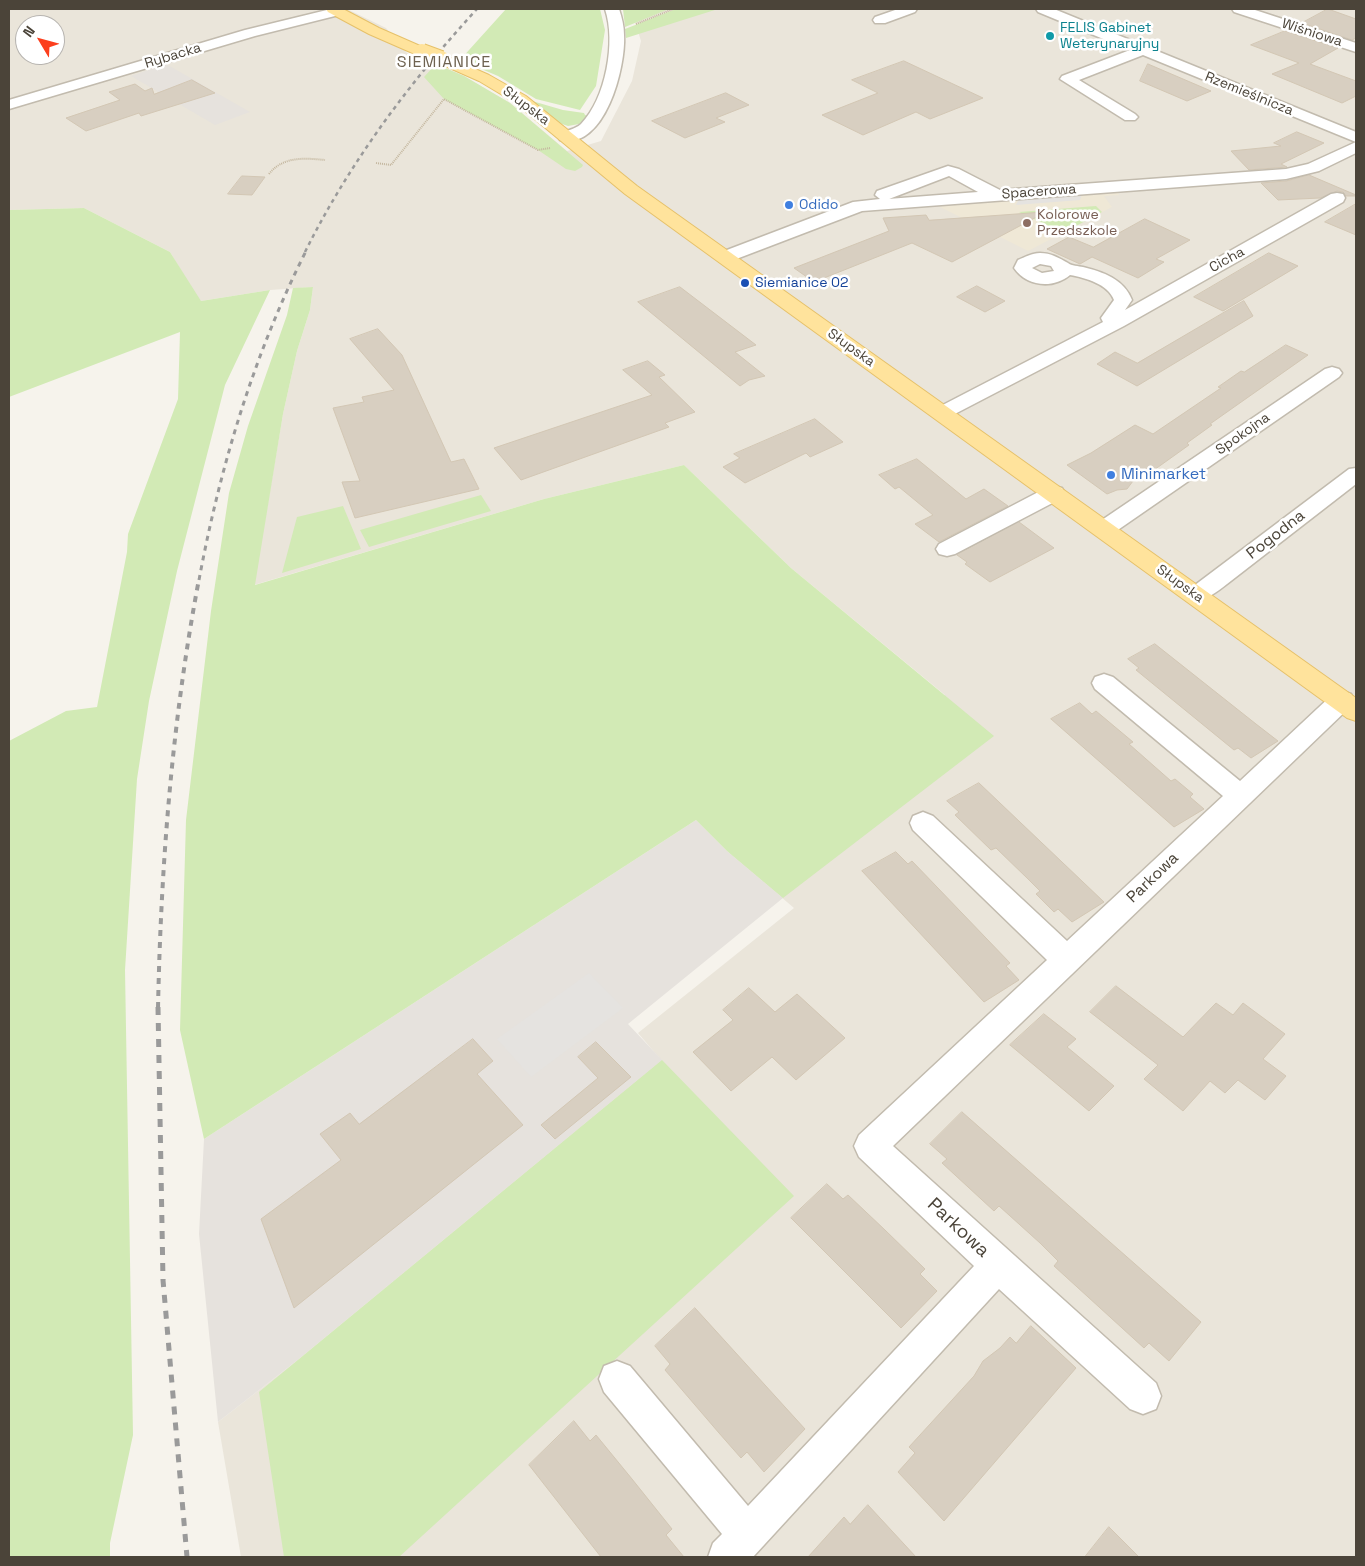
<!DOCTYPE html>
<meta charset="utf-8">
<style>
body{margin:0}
#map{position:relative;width:1365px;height:1566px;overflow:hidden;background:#f6f3ec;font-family:"Space Grotesk",sans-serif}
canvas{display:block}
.frame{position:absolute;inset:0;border:10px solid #4b4439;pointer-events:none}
.north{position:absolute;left:15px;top:15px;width:50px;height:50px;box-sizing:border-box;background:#fff;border:1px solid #b7b4b0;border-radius:50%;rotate:307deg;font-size:14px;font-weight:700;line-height:20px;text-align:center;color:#4b4439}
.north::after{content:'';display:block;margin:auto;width:18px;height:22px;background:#fc3f1d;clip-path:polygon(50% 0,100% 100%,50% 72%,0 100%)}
</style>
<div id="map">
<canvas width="1365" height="1566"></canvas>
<div class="frame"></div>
<div class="north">N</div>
</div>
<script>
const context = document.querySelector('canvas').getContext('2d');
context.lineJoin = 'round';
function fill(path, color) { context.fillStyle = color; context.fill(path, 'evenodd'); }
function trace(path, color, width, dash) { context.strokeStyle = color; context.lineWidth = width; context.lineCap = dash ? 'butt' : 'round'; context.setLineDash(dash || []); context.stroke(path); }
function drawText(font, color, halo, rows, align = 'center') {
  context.font = font + ' "Space Grotesk",sans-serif'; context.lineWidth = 5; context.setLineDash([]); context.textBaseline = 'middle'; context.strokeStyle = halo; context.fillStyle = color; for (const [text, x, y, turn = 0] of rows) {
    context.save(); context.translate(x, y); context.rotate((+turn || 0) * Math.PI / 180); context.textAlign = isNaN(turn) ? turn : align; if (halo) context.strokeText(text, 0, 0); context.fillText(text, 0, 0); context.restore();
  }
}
fill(new Path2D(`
 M9,9H347L386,28L407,53L464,76L510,103L567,151L601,141L632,81L641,41L631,9H1356V1557H241L218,1422L299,1359L661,1060L638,1033L794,908L727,851L945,695L791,568L684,465L544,499L254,585L283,414L297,351L310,310L313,287L270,290L201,301L198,299L170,252L84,208L9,210ZM25,25H55V55H25Z`), '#eae5da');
fill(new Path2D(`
 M166,64L250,112L215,125L131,76Z
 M696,820L727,851L783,898L628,1024L662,1060L299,1359L218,1422L199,1234L204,1139Z`), '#e6e2dd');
fill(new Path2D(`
 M1117,191L1119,195L1104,196L1112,207L1028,251L936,205Z`), '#efe8d6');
fill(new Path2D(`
 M506,9H600L605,30L596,86L580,110L536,99L498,76L460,60Z
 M623,9H669L625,27Z
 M676,9H718L626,38L625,29Z
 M436,64L464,76L510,103L583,165L582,167L575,171L566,169L538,150L444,99L424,77Z
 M532,101L563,110L584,113L585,115L589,116L579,124L568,126L559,123Z
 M1096,206L1102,212L1063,233L1019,212Z
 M84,208L170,252L201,301L270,290L225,385L177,571L149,701L137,779L125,970L133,1435L110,1543V1557H9V741L66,711L97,707L127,552L128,534L178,399L180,332L9,397V210Z
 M313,287L310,310L297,351L283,414L255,585L544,499L684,465L791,568L994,736L783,898L727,851L696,820L204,1139L180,1030L186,820L211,611L229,493L248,426L287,315L293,288Z
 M481,495L491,511L369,547L360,530Z
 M343,506L361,549L282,573L297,517Z
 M662,1060L794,1196L399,1557H284L259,1392Z`), '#d2eab5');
fill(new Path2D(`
 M1082,194L1080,200L1016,205L1019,199Z
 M589,973L623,1008L531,1077L497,1039Z`), '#e5e3e0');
const building = new Path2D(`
 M1328,9L1356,19V38L1352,40L1302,23Z
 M1285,31L1338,48L1310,64L1356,81V96L1342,103L1272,74L1299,63L1251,45Z
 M904,61L983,98L930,119L916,112L863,135L822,115L878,93L852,80Z
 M1148,64L1211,91L1187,101L1140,81Z
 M192,80L215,93L141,116L139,113L86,131L66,118L120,100L109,92L135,84L145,91L152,88L154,94Z
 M726,93L749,105L716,118L725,122L685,138L652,121Z
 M1297,132L1324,143L1281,164L1287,167L1249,170L1231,151L1281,146L1274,143Z
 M1309,175L1356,195V196H1346L1343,192L1337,191L1320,198L1278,200L1261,183L1286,181Z
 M242,176L265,177L252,195L228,194Z
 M1356,204V235L1325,222Z
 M1046,212L952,262L912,243L814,282L794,268L889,231L883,218L926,215L929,220Z
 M1145,219L1190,240L1156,259L1164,262L1138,278L1092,257L1080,264L1047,249L1069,237L1093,247Z
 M1269,253L1298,266L1223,311L1194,297Z
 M977,286L1005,301L985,312L957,297Z
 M680,287L756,345L735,352L765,376L749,380L740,386L638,302Z
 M1244,301L1253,316L1137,386L1097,364L1115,352L1137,363Z
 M378,329L402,355L451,462L464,459L479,489L355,518L342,482L360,481L333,408L364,402L362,397L394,390L350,339Z
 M1286,345L1308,355L1210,424L1212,425L1187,443L1189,445L1147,475L1133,481L1127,489L1117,490L1107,494L1067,465L1091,453L1135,425L1153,434L1221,388L1218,387L1241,371L1244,372Z
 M648,361L665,375L659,377L695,412L665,423L669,427L521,480L494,448L652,395L623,370Z
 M815,419L843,442L810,457L806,453L745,483L723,467L740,458L734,454Z
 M917,459L966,499L984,489L1008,506L939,542L915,524L933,515L899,487L895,489L879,475Z
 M1019,522L1054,548L990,582L965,564L967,562L957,555Z
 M1155,644L1256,724L1278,741L1251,758L1238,748L1234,750L1136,670L1139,668L1128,659Z
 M1080,703L1092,714L1096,711L1133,742L1129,744L1171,781L1175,779L1193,794L1190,797L1204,809L1174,827L1051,719Z
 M979,783L1000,803L1104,902L1072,922L1058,909L1054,912L1036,894L1040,891L1027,878L996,848L991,850L955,815L959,812L947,801Z
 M896,852L908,864L912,861L1010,963L1006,966L1019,980L984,1002L862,871Z
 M1116,986L1183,1037L1216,1003L1233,1015L1243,1003L1285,1034L1263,1059L1286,1076L1265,1100L1238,1080L1225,1093L1210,1081L1183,1111L1144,1079L1158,1065L1090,1012Z
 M749,988L775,1012L797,994L845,1038L796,1080L772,1057L731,1091L693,1052L733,1020L723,1010Z
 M1044,1014L1076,1039L1067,1047L1114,1086L1089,1111L1010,1045Z
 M473,1039L493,1061L477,1074L523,1125L294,1308L261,1219L341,1160L320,1134L350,1113L359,1124Z
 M596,1042L631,1077L555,1139L541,1125L598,1078L578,1057Z
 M962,1112L1201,1322L1169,1361L1149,1343L1144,1348L1054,1266L1058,1261L1040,1243L999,1206L994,1211L942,1163L947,1159L930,1144Z
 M827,1184L843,1199L848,1195L885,1230L925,1269L920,1274L937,1291L901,1328L791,1218Z
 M695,1308L805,1429L764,1472L747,1452L741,1458L719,1433L665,1370L670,1364L655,1346Z
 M1031,1326L1076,1368L944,1521L898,1472L915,1453L909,1447L974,1376L983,1361L1000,1348L1010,1337L1016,1343Z
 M574,1421L590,1441L596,1435L632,1479L672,1529L666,1535L684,1557H601L529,1465Z
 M868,1505L916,1557H808L844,1517L850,1524Z
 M1109,1527L1139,1557H1085Z`);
fill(building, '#d8cfc1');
trace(building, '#d3c7b4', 1);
const minor = new Path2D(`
 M331,9H343L345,11L343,14L255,36L9,109V100L245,30Z
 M605,9H619C622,18 624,26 624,35C626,67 605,151 560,140L558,137C563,130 575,130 581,124C606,98 616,42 605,9Z
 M898,9H917L915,12L885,23H875L873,20L875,17Z
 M1036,9H1054L1356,132V142L1143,55L1079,80L1135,114L1138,117L1135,120H1125L1060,79L1062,76L1130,50L1038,12Z
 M1232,9H1252L1356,43V52L1234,12Z
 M1356,142V153L1319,171L1286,179L862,211L731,261L725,262L719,261L716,257L719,253L853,202L880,199L875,195L877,191L948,166L959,169L1000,190L1286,169L1308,164ZM949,176L978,192L888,199H889Z
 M1337,193L1343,194L1345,198L1343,202L1124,326L949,417L942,419L935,417L932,413L935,409L1103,322L1101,318L1114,300C1108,284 1086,278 1070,275C1053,289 1027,287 1014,268L1018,260C1025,257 1032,253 1040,253C1051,253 1059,258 1068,263C1071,266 1079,266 1083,267C1103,272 1124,279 1132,300L1125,310L1331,194ZM1040,264L1051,266L1054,271L1042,273L1032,268Z
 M1332,367L1339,369L1342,373L1339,377L1112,534L1104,536L1096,534L1093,529L1096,524L1325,369Z
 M1356,468V484L1227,584C1214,594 1202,604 1186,600L1182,594L1186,588L1195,585L1349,469Z
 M1054,486L1062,488L1065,493L1062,498L955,554L947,556L939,554L936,549L939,544L1046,488Z
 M1104,674L1113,677L1240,781L1333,694L1342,691L1351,694L1354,700L1351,706L893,1146L1156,1383L1161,1396L1156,1409L1143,1414L1130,1409L999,1289L753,1557H708L713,1543L722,1534L604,1392L599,1379L604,1366L617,1361L630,1366L748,1506L974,1266L859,1157L854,1146L859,1135L1047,960L913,830L910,823L913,816L923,812L933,816L1067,941L1223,796L1095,689L1092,683L1095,677Z`);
const major = new Path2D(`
 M326,9H343L379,28L427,49L430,52L427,55H417L369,34L328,12Z
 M441,54L489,75L526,96L637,186L1356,698V721L1347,718L625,194L514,102L479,81L436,62L433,59L436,56Z`);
trace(minor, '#c2bbae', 3);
trace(major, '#e6c16a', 2);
trace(new Path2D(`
 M636,24L673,9
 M376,163L391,165L444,99L538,150L550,148
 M269,174C283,156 305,158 325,160`), '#c4b79f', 2, [1, 1]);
fill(minor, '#fff');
fill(major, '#ffe39c');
trace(new Path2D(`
 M305,252C350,162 409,83 477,9`), '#9a9a9a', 2.5, [4, 4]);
trace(new Path2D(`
 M199,580C220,467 254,354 306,251`), '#9a9a9a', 3, [5, 5]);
trace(new Path2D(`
 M158,1008C161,864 172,721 199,579`), '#9a9a9a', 4, [6, 6]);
trace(new Path2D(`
 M158,1007L163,1280L187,1557`), '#9a9a9a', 5, [8, 8]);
const majorBridge = new Path2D(`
 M422,52L441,59`);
trace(majorBridge, '#e6c16a', 18, []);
trace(majorBridge, '#ffe39c', 16);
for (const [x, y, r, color] of [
 [1050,36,5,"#0f9aa8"],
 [789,205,5,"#3f7fe0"],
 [1027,223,5,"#8d6e63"],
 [745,283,5,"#1a4fb4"],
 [1111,475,5,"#3f7fe0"]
]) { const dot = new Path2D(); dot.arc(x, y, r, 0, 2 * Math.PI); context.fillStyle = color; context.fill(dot); trace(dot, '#fff', 2); }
drawText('14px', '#0d838f', '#fff', [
 ["FELIS Gabinet",1060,28],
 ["Weterynaryjny",1060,44]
], 'left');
drawText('14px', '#4b4439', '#fff', [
 ["Wiśniowa",1312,33,18],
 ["Rybacka",173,56,-17],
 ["Rzemieślnicza",1249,94,22],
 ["Słupska",526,106,37],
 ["Spacerowa",1039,192,-4],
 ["Cicha",1227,260,-29],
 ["Słupska",851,348,36],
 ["Spokojna",1243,434,-35],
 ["Słupska",1180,584,36]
]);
drawText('14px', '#366cbe', '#fff', [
 ["Odido",799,205]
], 'left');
drawText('14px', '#785e54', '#fff', [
 ["Kolorowe",1037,215],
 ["Przedszkole",1037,231]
], 'left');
drawText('14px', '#164399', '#fff', [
 ["Siemianice 02",755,283]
], 'left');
context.letterSpacing = '1px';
drawText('16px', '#6e6250', '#fff', [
 ["SIEMIANICE",444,63]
]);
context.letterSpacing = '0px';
drawText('16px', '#366cbe', '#fff', [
 ["Minimarket",1121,475]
], 'left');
drawText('16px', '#4b4439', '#fff', [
 ["Pogodna",1276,535,-38],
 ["Parkowa",1153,878,-44]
]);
drawText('19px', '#4b4439', '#fff', [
 ["Parkowa",958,1228,43]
]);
</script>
